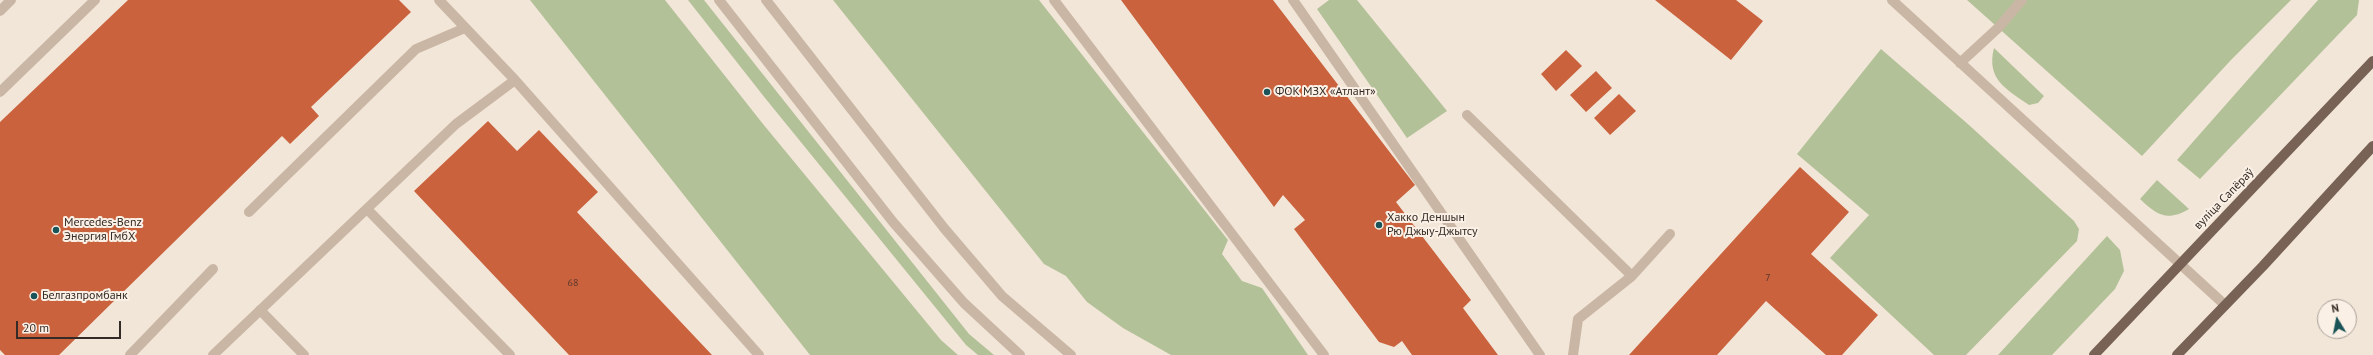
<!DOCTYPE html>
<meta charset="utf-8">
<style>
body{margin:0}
#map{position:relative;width:2373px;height:355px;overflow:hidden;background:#f2e6d8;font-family:"PT Sans",sans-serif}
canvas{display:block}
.north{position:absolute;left:2317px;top:299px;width:40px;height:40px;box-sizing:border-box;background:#faf0e5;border:1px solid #aba199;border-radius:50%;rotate:350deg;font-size:11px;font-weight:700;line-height:16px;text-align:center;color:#352b26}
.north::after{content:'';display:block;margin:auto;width:14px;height:18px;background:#1a5358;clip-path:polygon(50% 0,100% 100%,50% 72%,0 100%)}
.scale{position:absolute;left:16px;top:321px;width:105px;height:18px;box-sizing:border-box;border:2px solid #352b26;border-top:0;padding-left:5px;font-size:12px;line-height:14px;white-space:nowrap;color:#352b26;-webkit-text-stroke:3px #faf0e5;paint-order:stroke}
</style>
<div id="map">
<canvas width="2373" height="355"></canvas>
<div class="north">N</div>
<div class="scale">20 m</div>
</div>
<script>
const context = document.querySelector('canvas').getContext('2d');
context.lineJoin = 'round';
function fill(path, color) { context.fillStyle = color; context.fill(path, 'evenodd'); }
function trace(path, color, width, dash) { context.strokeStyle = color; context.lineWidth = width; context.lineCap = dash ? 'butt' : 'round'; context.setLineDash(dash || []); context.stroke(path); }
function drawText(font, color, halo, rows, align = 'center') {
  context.font = font + ' "PT Sans",sans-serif'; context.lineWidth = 4; context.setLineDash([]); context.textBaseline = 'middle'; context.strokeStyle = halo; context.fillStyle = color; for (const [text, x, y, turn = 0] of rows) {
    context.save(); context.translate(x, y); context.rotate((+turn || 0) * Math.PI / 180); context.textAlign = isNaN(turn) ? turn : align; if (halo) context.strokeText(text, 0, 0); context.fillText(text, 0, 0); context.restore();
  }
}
fill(new Path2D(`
 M530,0H665L763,124L941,340L958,355H810Z
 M688,0H704L969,334L994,355H978L966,345L765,98Z
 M833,0H1039L1228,240L1222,254L1242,281L1262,288L1308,355H1171L1123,328L1087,302L1066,276L1044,264Z
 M1329,0H1357L1447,111L1407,138L1317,9Z
 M1967,0H2291L2231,60L2142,156Z
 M2318,0H2359L2357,15L2200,179L2177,160Z
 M1994,48L2044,96L2038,103L2029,105C2006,89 1986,79 1994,48Z
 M1881,49L1969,125L2074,221L2079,229L2077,241L1966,355H1934L1830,258L1869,215L1797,154Z
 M2157,180L2189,209C2167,222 2157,215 2140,199Z
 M2107,236L2120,250L2124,271L2115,289L2052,355H1998Z`), '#b3c198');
fill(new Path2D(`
 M128,0H399L411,12L311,107L319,116L290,144L282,136L59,355H5L0,350V122Z
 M1121,0H1273L1415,185L1396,202L1471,300L1463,308L1498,355H1412L1402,341L1394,347L1379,342L1294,229L1305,220L1283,195L1274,207Z
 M1655,0H1736L1763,21L1731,60Z
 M1566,50L1582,66L1556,91L1541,74Z
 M1596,71L1612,88L1586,112L1570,95Z
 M1619,94L1636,111L1610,135L1594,118Z
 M488,121L517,151L539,130L598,192L577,212L712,355H569L414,191Z
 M1800,167L1849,212L1811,254L1878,315L1842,355H1826L1766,301L1717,355H1629Z`), '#ca623e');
trace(new Path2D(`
 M439,0L515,80L759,355
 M719,0L893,222L964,303L1020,355
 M766,0L944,228L1002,296L1071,355
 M1054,0L1324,355
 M1293,0L1540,355
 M1892,0L2225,305
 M0,11L11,0
 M1960,63L1998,28L2022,0
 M0,92L95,0
 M1467,115L1632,276
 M367,209L510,355
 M249,212L416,49L465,28
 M260,310L304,355
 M130,355L213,269
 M213,355L456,124L515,80
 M1573,355L1578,319L1632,276L1670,234`), '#cab6a4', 10);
trace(new Path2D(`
 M2094,355L2373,61
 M2177,355L2263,266L2373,146`), '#786256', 10);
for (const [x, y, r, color] of [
 [1267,92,4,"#1a5358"],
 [1379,225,4,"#1a5358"],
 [56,230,4,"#1a5358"],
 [34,296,4,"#1a5358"]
]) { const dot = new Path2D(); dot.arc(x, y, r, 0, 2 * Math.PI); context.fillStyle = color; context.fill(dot); trace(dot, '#faf0e5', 1.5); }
drawText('10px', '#5a392c', null, [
 ["7",1768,278],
 ["68",573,283]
]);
drawText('12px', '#352b26', '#faf0e5', [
 ["ФОК МЗХ «Атлант»",1275,92],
 ["Хакко Деншын",1387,218],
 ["Рю Джыу-Джытсу",1387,232],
 ["Mercedes-Benz",64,223],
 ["Энергия ГмбХ",64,237],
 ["Белгазпромбанк",42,296]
], 'left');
drawText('12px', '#352b26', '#faf0e5', [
 ["вуліца Сапёраў",2224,199,-46]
]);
</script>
